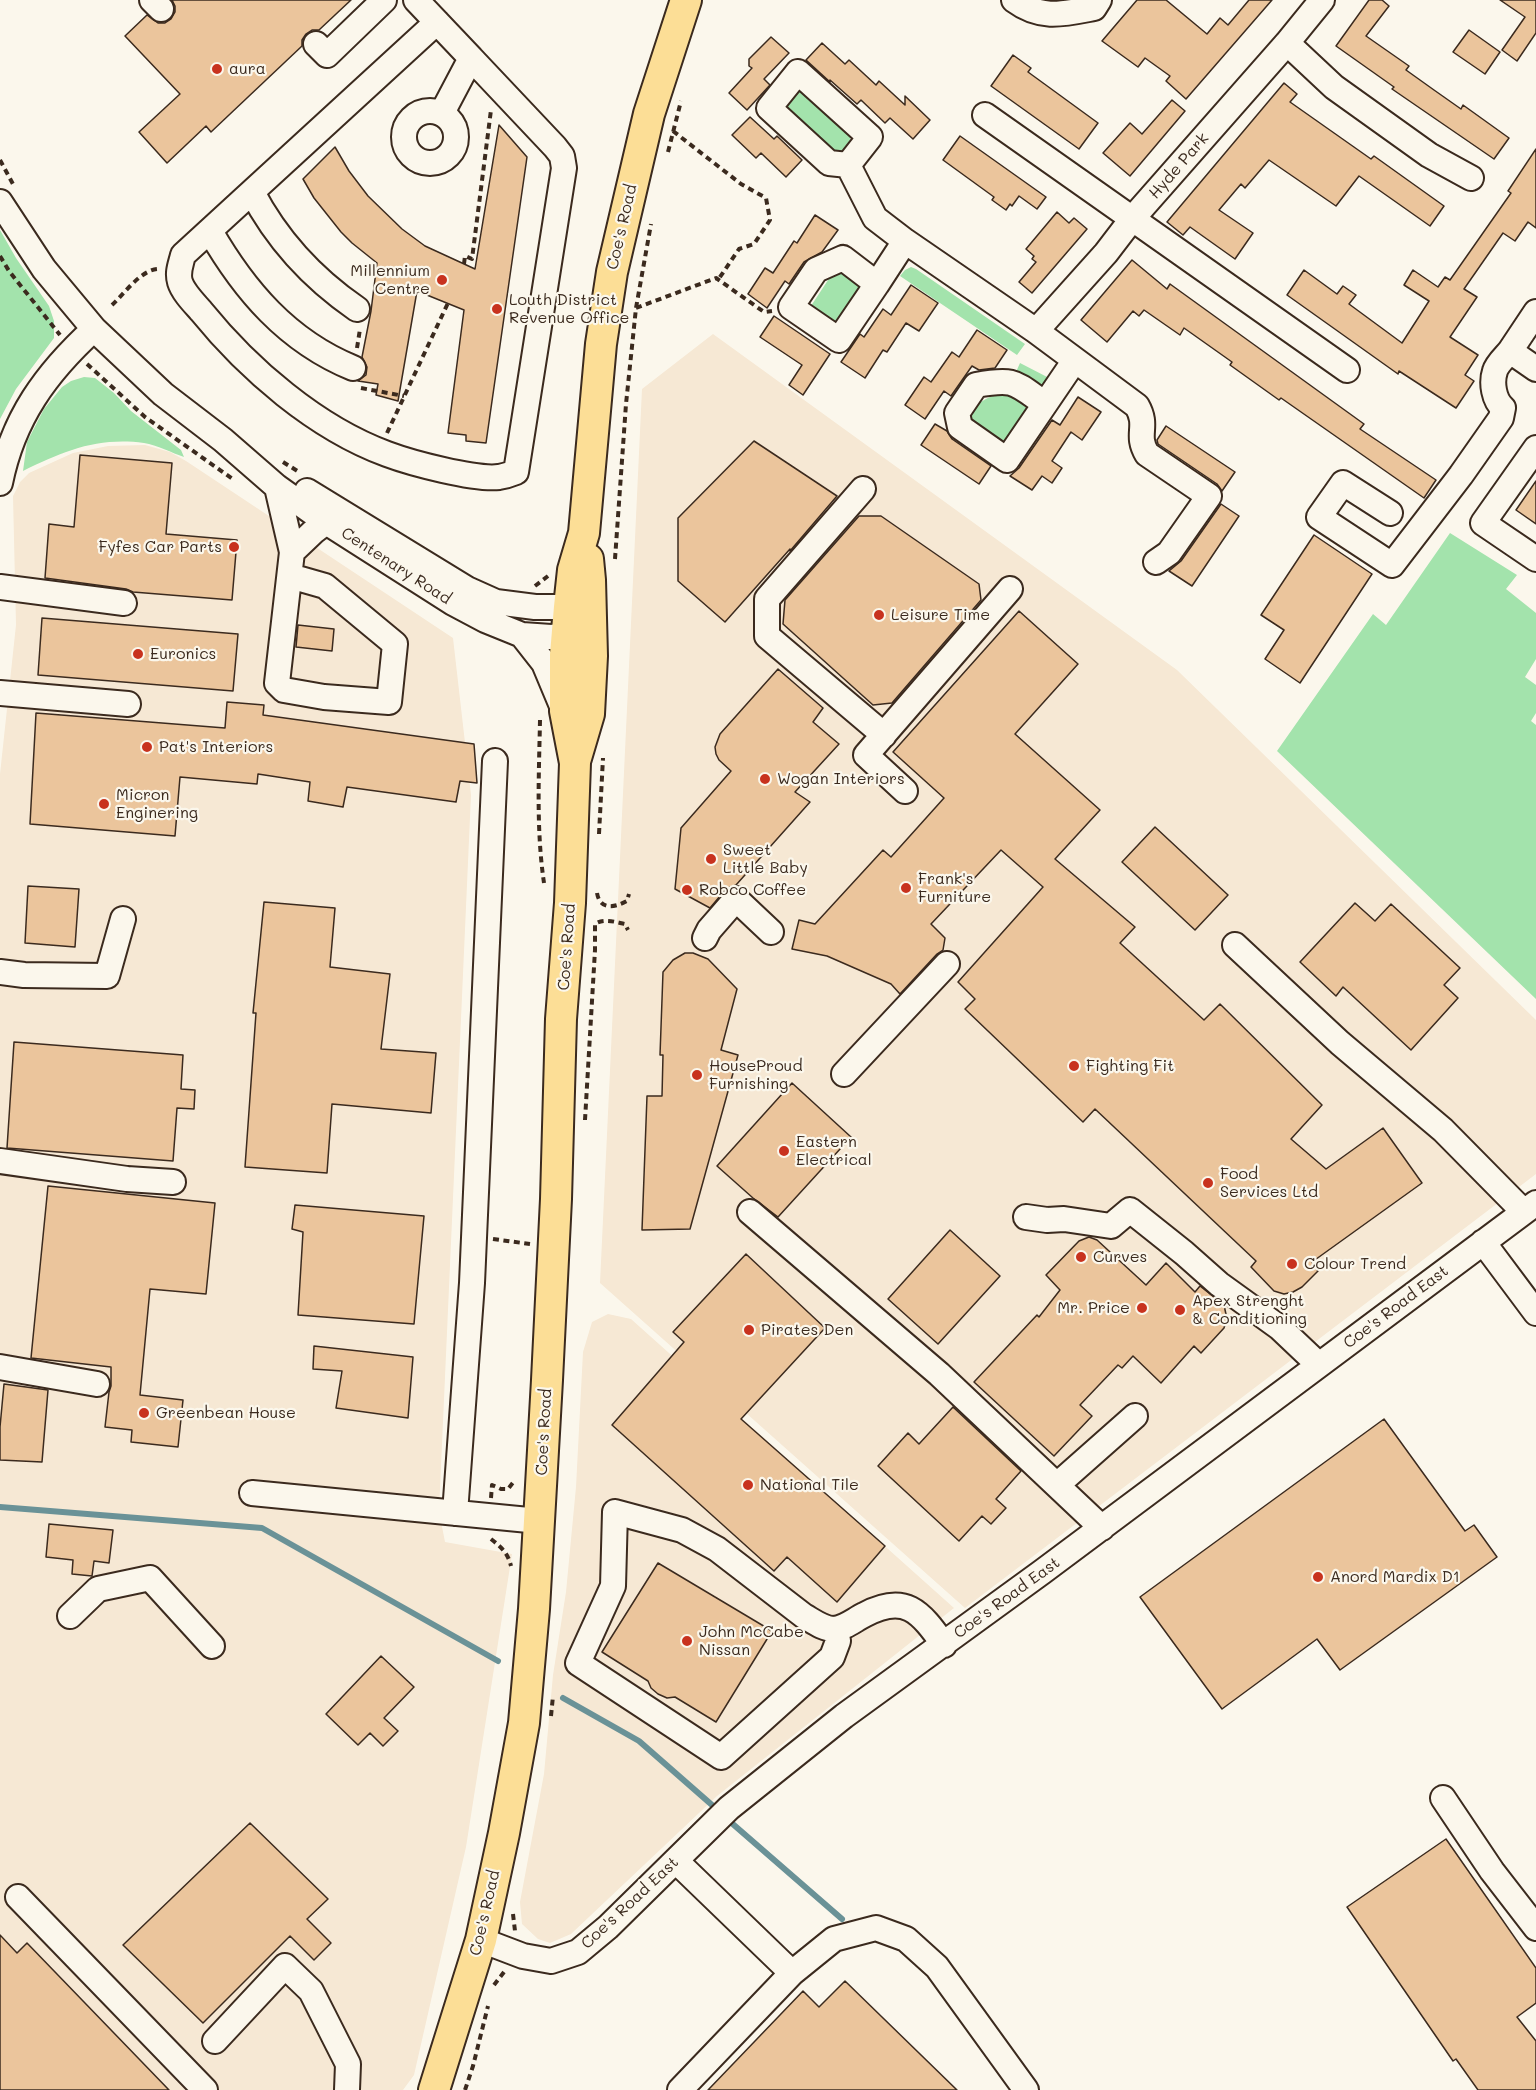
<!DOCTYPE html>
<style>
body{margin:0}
canvas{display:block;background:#fbf7ec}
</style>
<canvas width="1536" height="2090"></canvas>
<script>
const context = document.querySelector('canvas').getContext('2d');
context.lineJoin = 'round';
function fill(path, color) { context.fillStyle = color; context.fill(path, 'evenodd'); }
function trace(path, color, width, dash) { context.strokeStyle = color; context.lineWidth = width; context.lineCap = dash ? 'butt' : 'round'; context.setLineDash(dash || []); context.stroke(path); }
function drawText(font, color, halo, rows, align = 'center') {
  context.font = font + ' Mali,sans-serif'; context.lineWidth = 4.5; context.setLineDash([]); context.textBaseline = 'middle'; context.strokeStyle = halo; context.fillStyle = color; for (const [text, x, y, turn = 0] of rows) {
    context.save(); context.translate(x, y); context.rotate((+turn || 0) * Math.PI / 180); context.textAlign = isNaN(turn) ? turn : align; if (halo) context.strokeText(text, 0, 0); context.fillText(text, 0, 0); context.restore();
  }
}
fill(new Path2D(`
 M713,334L1177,670L1536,1020V1174L965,1608L600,1283L642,389Z
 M145,445L170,452L186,461L453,638L471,795L439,1511L445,1542L512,1554L466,1847L414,2075L403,2090H0V774L16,625L13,496L20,482L29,473L73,453L108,446Z
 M608,1314L631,1319L954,1608L717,1796L571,1934L550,1943L538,1939L522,1924L520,1902L544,1774L553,1675L566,1592L576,1487L583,1352L592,1322Z`), '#f6e8d4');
fill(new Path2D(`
 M799,90L803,92L850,135C851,147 846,151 837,156L784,112L787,95Z
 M0,230L16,258L49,306L54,321V338L16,389L0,419Z
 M911,267L916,269L1025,344L1017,355L900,276L905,270Z
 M838,269L865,285L843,328L809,309L834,271Z
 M1020,363L1051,379L1041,389L1016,372Z
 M84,377L95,378L114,393L131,411L181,450L184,457C172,453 157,445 144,443C97,437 64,451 23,471L27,442L44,409L62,387L71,381Z
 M1004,391L1032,408L1008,447L970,421C971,402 989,398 1004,391Z
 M1450,533L1517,575L1506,589L1536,613V659L1525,677L1536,685V713L1531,721L1536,725V999L1277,751L1373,614L1386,625Z`), '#a3e3ac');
trace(new Path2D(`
 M0,1507L262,1528L498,1661
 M563,1698L639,1741L720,1812
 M727,1819L842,1919`), '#6a9297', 6);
const building = new Path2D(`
 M172,0H351L319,30H312L306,34L302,40V46L211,132L206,126L167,163L139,132L180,94L125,36L147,15L158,23H165L171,19L175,12V6Z
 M1137,0H1166L1207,34L1220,18L1228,25L1249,0H1272L1186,99L1166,81L1170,76L1145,58L1138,67L1102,41Z
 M1369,0H1382L1389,6L1366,36L1409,66L1406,70L1434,90L1461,109L1463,105L1509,138L1494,159L1392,89L1394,87L1336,46Z
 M1500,0H1536V33L1517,61L1502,50L1525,17Z
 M1469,30L1500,52L1485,74L1453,52Z
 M771,37L789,53L764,79L770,85L747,110L729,93L752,68L749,66V59Z
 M822,43L845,64L849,60L876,85L879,81L905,105V96L930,120L913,139L890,118L885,123L861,100L857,104L830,80V82L806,60Z
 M1013,55L1031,68L1028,72L1098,123L1079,149L991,86Z
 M1284,83L1297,94L1290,102L1371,159L1374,156L1444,206L1430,226L1359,176L1336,206L1269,160L1245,188L1241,184L1219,210L1253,233L1235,259L1190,227L1183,235L1167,222Z
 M1172,100L1185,111L1130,176L1103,153L1130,123L1142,134Z
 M750,117L774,139L777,136L802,160L786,177L761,153L756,158L732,135Z
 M499,125L527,157L486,443L466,441V435L448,433L464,310L417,291L398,401L376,395L378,384L358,381L366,375L367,367L362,357L371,311L377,263L352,243L341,232L314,198L303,179L335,147L349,171L368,196L402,229L425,246L475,269Z
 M960,136L1046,197L1037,209L1019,196L1012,206L1010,204L1006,210L992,200L994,197L943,160Z
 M1536,149V228L1528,222L1515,241L1503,233L1464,289L1477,297L1450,337L1478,355L1465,375L1474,381L1456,408L1399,371L1398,374L1287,295L1304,270L1337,294L1343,286L1356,295L1349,304L1402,343L1429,301L1404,285L1413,270L1438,287L1445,277L1450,280L1511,193L1508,191Z
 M1057,212L1069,223L1074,218L1087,229L1032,293L1019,282L1036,262L1032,259L1034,256L1026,249Z
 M815,215L838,230L822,252L804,262L789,284L785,281L767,308L748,294L765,268L773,273L794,241L797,243Z
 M1132,260L1167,289L1170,284L1364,424L1360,429L1436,480L1424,498L1281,398L1279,400L1230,365L1232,362L1184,328L1180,335L1144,310L1139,316L1133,311L1107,342L1081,320Z
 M911,285L938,303L919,331L906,323L887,352L883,350L865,378L841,362L860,334L864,337L883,309L891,315Z
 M774,316L830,354L803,395L789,385L802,365L760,337Z
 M977,330L1007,350L995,368L979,370L972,366L951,396L944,391L925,419L905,405L924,377L931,382L952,352L959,357Z
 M1078,397L1101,412L1082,440L1071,432L1052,461L1062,468L1052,483L1042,476L1032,490L1010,476L1019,468L1052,420L1060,425Z
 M935,424L947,431L952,439L991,466L979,484L921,445Z
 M1166,426L1235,472L1222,491L1217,484L1158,444L1157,440Z
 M754,441L837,496L790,551V549L725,622L678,581V518Z
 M80,455L172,463L166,534L237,540L232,600L133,592L126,589L45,578L49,524L74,527Z
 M1536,481V524L1516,510Z
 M1221,504L1239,516L1192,586L1169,571L1181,561Z
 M859,516H881L979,584L981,600L892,703L873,705L783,624L785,600Z
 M1314,535L1372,574L1300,683L1265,659L1284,630L1261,615Z
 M1019,611L1078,664L1015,734L1100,810L1055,859L1135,927L1120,943L1204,1020L1220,1004L1322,1105L1291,1139L1326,1169L1383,1128L1422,1183L1312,1262L1318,1271L1302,1287L1293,1292L1284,1294L1274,1291L1251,1267L1256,1261L1095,1109L1083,1122L965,1009L975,999L958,982L1043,887L1001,850L931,924L945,938L943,950L937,954L900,994L891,984L827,956L792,949L799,920L815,924L883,850L891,857L944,798L893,752Z
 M42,618L238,634L233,691L38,675Z
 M298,625L334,629L332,651L296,647Z
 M778,669L823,708L813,722L839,744L795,792L810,802L736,885L726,889L710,908L675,889L681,828L731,771L719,760L716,754L715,747L720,734Z
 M227,702L264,705L263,715L474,744L477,783L460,781L456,802L347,787L343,807L308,801L310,782L258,774L257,784L180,777L175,836L30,824L36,713L225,728Z
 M1155,827L1228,895L1195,930L1122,862Z
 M28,886L79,889L75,947L25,943Z
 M264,902L335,908L330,967L390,974L381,1049L436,1053L431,1113L332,1104L327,1173L245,1167L256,1013H253Z
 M1355,903L1375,921L1391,904L1460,968L1444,985L1458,998L1411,1050L1343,987L1336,996L1300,962Z
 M685,953H693L708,959L737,989L721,1050L738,1055L690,1229L642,1230L647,1096H662L663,1055H660L663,972L673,960Z
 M14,1042L183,1055L181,1089L195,1090L194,1109L177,1108L173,1161L7,1148Z
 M792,1083L851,1137L778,1217L753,1198L717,1166Z
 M48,1186L215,1203L206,1294L150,1289L140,1395L183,1400L178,1447L131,1442L132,1430L105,1427L109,1392L111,1386V1367L31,1358Z
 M295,1205L424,1216L414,1324L298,1315L303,1232L292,1229Z
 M950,1230L1000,1276L938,1344L888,1299Z
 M1089,1237L1097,1240L1146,1285L1166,1263L1195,1292L1200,1286L1224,1305L1227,1319L1224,1328L1201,1353L1194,1346L1161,1383L1133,1356L1122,1368L1118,1365L1080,1405L1092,1416L1054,1456L974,1382L1037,1315L1039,1317L1060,1290L1046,1275L1079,1241Z
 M746,1254L825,1328L741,1419L885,1546L837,1602L787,1557L774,1571L612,1425L684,1342L673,1332Z
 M314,1346L413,1357L408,1418L336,1408L342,1371L313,1369Z
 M4,1384L48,1390L42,1462L0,1460V1427Z
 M953,1407L1021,1471L996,1499L1006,1508L991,1524L982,1516L959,1541L878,1466L908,1433L919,1444Z
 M1384,1419L1465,1531L1474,1525L1497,1557L1340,1670L1317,1639L1222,1709L1140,1597Z
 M49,1524L113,1530L109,1563L94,1561L92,1576L72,1574L73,1560L46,1557Z
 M658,1563L772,1631L716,1722L675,1697L667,1698L658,1694L651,1688L648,1681L602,1652Z
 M381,1656L414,1687L384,1718L398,1731L383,1746L370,1733L358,1745L326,1714Z
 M250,1823L328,1899L307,1919L331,1943L314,1960L290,1936L203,2023L123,1945Z
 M1446,1839L1536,1968V2003L1517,2017L1536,2041V2090H1478L1456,2059L1453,2061L1347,1907Z
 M0,1935L17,1953L27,1943L169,2090H0Z
 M845,1981L957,2090H708L803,1991L819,2007Z`);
fill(building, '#ebc59c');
trace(building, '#3b2a1e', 1.5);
const minor = new Path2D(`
 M152,0L161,9
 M416,0L471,58L442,113
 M1014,0C1041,20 1063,14 1094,8L1099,0
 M437,22L183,255C181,264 177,272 180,282C183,292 194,303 201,311C248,369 316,428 387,454C411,463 475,480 499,477C505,476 511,474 516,472L564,168L562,156L555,147L471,58
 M1287,43L1334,87L1429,155L1471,178
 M316,44L327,55L384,0
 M404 137a26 26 0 1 1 52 0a26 26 0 1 1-52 0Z
 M985,115L1347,370
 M848,165L870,137L798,72L769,108L829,163L848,165L875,218L905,241L1036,331L1137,406C1149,427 1135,434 1147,454L1209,496L1169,553L1156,562
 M252,192C277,240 312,278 357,309
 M0,202L44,269L94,329L163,394L223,440L277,487L326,522L453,603L485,620L522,635L551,637L582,632
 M210,231C244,290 287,341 353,368
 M877,284L839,340L791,307L816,270L843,258L877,284L905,241
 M1036,331L1106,253L1132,219L1287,43L1322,0
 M1510,351L1536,312
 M1045,404C1014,382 1015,378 976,385L957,413L960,427L1007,460L1075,360
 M1536,448L1483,523L1536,559
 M0,483C13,418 46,373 94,329
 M277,487L292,552L277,683L284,690L324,697L389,702L395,644L325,586L290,576
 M863,489L767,599V636L884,735
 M307,491L467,589L496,602L535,607H569L585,612
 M1390,513L1343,483L1319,517L1392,565L1461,475L1501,418L1503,408C1494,400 1491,383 1495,371C1497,364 1505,357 1510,351L1536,369
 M292,552L313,532L326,522
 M0,587L124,603
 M522,635L544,663L562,706
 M0,693L128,704
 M905,791L866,755L1010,589
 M705,938L709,930L736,899L771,932
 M1235,945L1340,1043L1443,1130L1524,1212
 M0,972L24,975L107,976L123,919
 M844,1074L947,964
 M0,1161L127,1179L173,1182
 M750,1212L939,1374L1102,1528
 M1026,1217L1047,1220L1064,1219L1111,1226L1130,1210L1184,1253L1219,1284L1280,1328L1319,1365
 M1483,1242L1536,1313
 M0,1367L97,1384
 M1057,1485L1135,1416
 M252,1493L539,1521
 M455,1513L472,1283L495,761
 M70,1616L98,1589L150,1578L212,1646
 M836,1629L838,1641L832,1657L721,1757L578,1663L613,1586L615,1512L682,1530L717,1549L804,1616C813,1621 823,1629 834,1629C845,1628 854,1620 864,1615C905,1593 920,1611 944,1645
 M1443,1798L1492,1871L1536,1928
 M676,1861L792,1973L834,1939L876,1928L906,1939L937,1967L1026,2090
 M18,1897L205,2090
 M481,1940L523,1956L551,1961L578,1952L608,1927L729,1808L844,1716L1042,1572L1536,1203
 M215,2041L285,1966L311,1991L348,2064L347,2090
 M680,2090L792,1973`);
const major = new Path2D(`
 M576,758L589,714L592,656L590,580L588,559
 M434,2090L481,1940L504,1833L524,1723L534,1609L547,1380L556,1199L561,1019L570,903L575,763L565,711V655L569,607L573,570L584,533L601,344L612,272L649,114L686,0`);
trace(minor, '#3b2a1e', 28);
trace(major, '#3b2a1e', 34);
trace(new Path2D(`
 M673,131L741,184L766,198L770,220L754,244L739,249L718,280
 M668,152L681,101
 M0,160L14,186
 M0,256L9,271L60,335
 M464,264L465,256L472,259L491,110
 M112,305C125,293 142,268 160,269
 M636,308L716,278L764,312L772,311
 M357,348L360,329
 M87,364L145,417L234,480
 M361,388L404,396
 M387,433L448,303
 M283,462L299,472
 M615,559L626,404L636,308L651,224
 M535,586L548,576
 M540,720C539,774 536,829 544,883
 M599,834L603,758
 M597,893C600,910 614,908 627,901L629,894
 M585,1120L595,950V924C604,918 615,922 625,924L628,930
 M493,1239L530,1244
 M491,1498L492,1485L501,1489H508L515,1480
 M491,1539C501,1547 508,1553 511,1566
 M551,1716L553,1696
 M513,1914L515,1931
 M494,1985L504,1972
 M465,2090L473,2066L488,2006`), '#3b2a1e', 4, [6, 4.5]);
trace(minor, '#fbf7ec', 24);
trace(major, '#fcde96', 30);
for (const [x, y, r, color] of [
 [217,69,6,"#c8321e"],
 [442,280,6,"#c8321e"],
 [497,309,6,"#c8321e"],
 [234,547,6,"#c8321e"],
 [879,615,6,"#c8321e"],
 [138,654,6,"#c8321e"],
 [147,747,6,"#c8321e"],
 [765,779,6,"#c8321e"],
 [104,804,6,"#c8321e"],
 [711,859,6,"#c8321e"],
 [906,888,6,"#c8321e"],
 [687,890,6,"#c8321e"],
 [1074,1066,6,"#c8321e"],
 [697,1075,6,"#c8321e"],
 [784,1151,6,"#c8321e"],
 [1208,1183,6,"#c8321e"],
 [1081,1257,6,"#c8321e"],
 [1292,1264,6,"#c8321e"],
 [1142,1308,6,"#c8321e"],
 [1180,1310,6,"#c8321e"],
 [749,1330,6,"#c8321e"],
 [144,1413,6,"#c8321e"],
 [748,1485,6,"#c8321e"],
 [1318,1577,6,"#c8321e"],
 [687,1641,6,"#c8321e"]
]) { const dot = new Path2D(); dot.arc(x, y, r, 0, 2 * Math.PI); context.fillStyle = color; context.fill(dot); trace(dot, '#fbf7ec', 2); }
drawText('16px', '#3b2a1e', '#fbf7ec', [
 ["aura",229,69],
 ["Millennium",430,271,"right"],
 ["Centre",430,289,"right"],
 ["Louth District",509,300],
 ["Revenue Office",509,318],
 ["Fyfes Car Parts",222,547,"right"],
 ["Leisure Time",891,615],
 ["Euronics",150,654],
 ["Pat's Interiors",159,747],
 ["Wogan Interiors",777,779],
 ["Micron",116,795],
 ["Enginering",116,813],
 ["Sweet",723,850],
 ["Little Baby",723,868],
 ["Frank's",918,879],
 ["Furniture",918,897],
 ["Robco Coffee",699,890],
 ["HouseProud",709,1066],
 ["Furnishing",709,1084],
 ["Fighting Fit",1086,1066],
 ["Eastern",796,1142],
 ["Electrical",796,1160],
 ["Food",1220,1174],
 ["Services Ltd",1220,1192],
 ["Curves",1093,1257],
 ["Colour Trend",1304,1264],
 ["Apex Strenght",1192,1301],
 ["& Conditioning",1192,1319],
 ["Mr. Price",1130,1308,"right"],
 ["Pirates Den",761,1330],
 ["Greenbean House",156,1413],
 ["National Tile",760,1485],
 ["Anord Mardix D1",1330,1577],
 ["John McCabe",699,1632],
 ["Nissan",699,1650]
], 'left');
drawText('16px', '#3b2a1e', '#fbf7ec', [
 ["Hyde Park",1179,166,-49],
 ["Coe's Road",622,227,-77],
 ["Centenary Road",396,566,33],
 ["Coe's Road",567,947,-86],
 ["Coe's Road East",1396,1307,-37],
 ["Coe's Road",544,1432,-87],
 ["Coe's Road East",1007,1598,-36],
 ["Coe's Road East",630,1903,-43],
 ["Coe's Road",485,1913,-77]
]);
</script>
